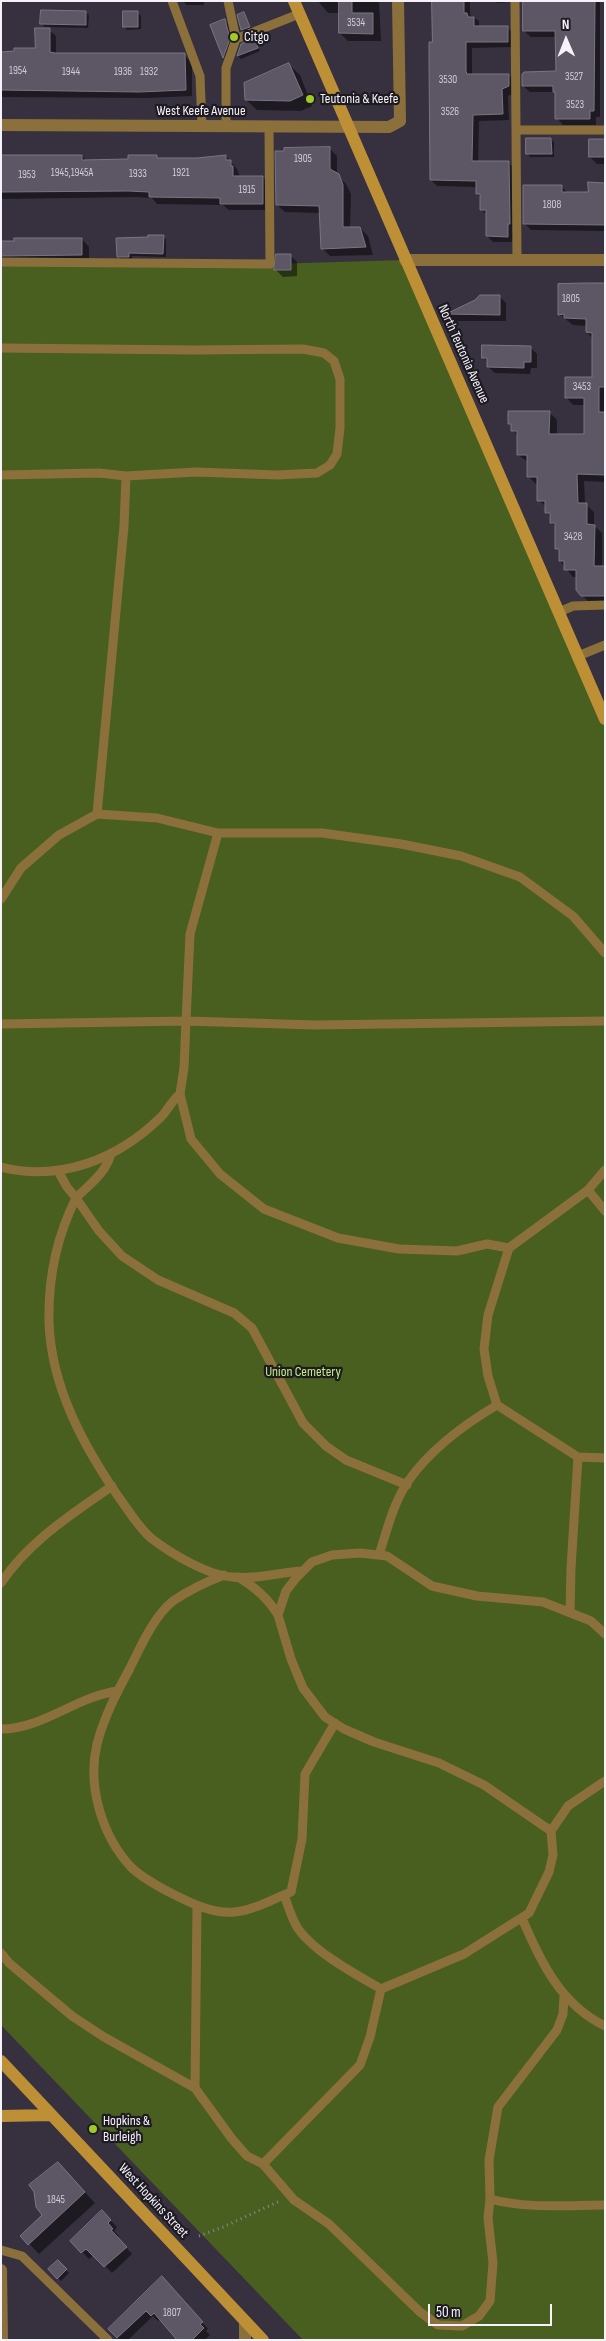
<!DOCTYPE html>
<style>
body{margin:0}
#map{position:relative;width:606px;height:2341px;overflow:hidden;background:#37313f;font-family:"Sofia Sans Condensed",sans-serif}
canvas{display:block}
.frame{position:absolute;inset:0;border:2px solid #f5f2fa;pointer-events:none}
.north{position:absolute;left:541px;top:15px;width:50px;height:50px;-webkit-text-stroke:4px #1d1b21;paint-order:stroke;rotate:359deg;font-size:14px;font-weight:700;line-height:20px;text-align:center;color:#f5f2fa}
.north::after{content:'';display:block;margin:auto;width:18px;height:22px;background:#f5f2fa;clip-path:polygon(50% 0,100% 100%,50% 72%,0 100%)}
.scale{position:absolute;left:428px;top:2304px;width:124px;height:22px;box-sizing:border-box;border:2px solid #f5f2fa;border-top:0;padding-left:6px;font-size:15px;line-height:18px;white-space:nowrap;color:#f5f2fa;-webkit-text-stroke:4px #1d1b21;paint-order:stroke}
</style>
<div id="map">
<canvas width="606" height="2341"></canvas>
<div class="frame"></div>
<div class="north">N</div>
<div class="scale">50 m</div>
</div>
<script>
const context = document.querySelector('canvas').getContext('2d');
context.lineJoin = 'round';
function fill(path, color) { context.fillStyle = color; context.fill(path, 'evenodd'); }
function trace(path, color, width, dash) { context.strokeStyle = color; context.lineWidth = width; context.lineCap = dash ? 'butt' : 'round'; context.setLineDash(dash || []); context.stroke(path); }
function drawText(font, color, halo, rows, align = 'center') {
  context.font = font + ' "Sofia Sans Condensed",sans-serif'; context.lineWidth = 4.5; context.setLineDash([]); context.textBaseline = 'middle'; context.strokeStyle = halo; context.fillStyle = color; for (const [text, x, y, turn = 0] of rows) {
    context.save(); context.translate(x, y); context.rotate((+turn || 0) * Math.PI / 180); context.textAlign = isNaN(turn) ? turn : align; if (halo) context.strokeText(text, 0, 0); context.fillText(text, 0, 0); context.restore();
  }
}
fill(new Path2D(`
 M405,260L605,719V2340H303L1,2025V262L270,264Z`), '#495f20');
fill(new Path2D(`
 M182,1H204V5H187Z
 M318,1H379L381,41H348L340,33V13H328Z
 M432,1H470V15L479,21V27H507L514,34V47L472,48V75H509L515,81V93L508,96L509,120L479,121L478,162H508L514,168L513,242H493L487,236V215L481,209V198L477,194V187L437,186L431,180Z
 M495,1H520L497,3Z
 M524,1H600V117H596V125H563L557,118L555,92H530L523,86L557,72L556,37H531L524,31Z
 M85,12L89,15L88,28L45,27L42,24Z
 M138,13L141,16V29L127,30L124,26Z
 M244,13L252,30L245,33L242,30L239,15Z
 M225,21L228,24L232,42L226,60L212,26Z
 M49,30L56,36V54H184L192,64V96L147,98L1,97V53L36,49Z
 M254,40L260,51L241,59L238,56L242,45Z
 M289,65L300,75L312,106L301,111L257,110L246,100Z
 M551,139L554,142V157H530L527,153Z
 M605,140V164H597L590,157Z
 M329,148L337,156V175L346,184L351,194L350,228H360L368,236L373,255L330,256L322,248L321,213L285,212L277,205L285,153Z
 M1,156H82L87,161L130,160L157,157L160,160L197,159L226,156L237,169L240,177H263L270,184V210H229L223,205L157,204L152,198L136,197L1,199Z
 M605,184V231L531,230L524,223L562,187L568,193H589Z
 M163,236L166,239V257L132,256V259H121L118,256Z
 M82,239L89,247V262L1,265V242Z
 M290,255L297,262V276L283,277L276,270Z
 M605,284V482L584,481L585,504L594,512V526L602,533V567H605V603H590L577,590V577H573L560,561V552L556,548V527L551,522L547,508L539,500V484H536L528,476V462L518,455V437L509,423L549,412L557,420V435H585V405H573L566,397L594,378L593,339L587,332V326L573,325L559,314Z
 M499,296L506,303V321H454L448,315L476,301Z
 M530,347L537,354V368H531L530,374L495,373L488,367V362L483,357Z
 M68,2174L95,2203L39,2254L22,2236L44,2215Z
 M102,2212L117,2227L114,2231L119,2236L117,2238L132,2254L112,2273L94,2255L89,2259L71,2241Z
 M58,2262L69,2273L61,2281L50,2269Z
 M169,2284L208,2329L206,2331L210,2335L205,2340H179L161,2318L158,2321L153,2316L128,2340H120L109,2329Z`), '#0007');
const building = new Path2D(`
 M339,1H352V13H373V34L339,33Z
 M432,1H464V13H467L468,17H474V26H508V42H466V71L467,74H509V86L502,89L503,114L473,115L472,161H509L510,224H508V237L486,236V210H480V194H476V181L430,180L429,61V42H432Z
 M523,1H595L594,111H590V119H555V92H553V86H522V74L524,72L556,71L555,31H523Z
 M41,10L86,11V25L40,24Z
 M123,11H138V27H123Z
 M244,12L250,27L241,30L237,15Z
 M225,19L230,39L223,58L210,25Z
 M35,28H50V52L55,53H185L186,90L139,92L1,90V52L14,51V48H35Z
 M255,38L258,48L237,56L241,44Z
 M289,63L303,95L290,101L245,100L244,83Z
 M526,138H551L552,154H526Z
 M589,139H605V157H589Z
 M330,147V169L339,174L343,185V227H360L366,247L321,249L319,206L276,205L275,151H284V148Z
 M1,155H82V160L128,159V155H157V158H197L226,155V160H231V166H233V176H263V204H220V198L149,197V192L128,191L1,192Z
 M588,182L605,183V225L523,224V185H562V192H588Z
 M148,235H164L163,254L129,253V257H117L116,238L148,237Z
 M14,238H82V255L1,256V241H14Z
 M276,254H291V270H274Z
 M586,283H605V387H599V412H605V475L577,474L578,503H587V524L595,525L594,566H605V596H581L576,590V570H564V561H559V549H555V523H550V513H545V501H537V477H527V455H517V431H511V424H508V411H550L549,434H584V398H565V377H592V333L586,332V319L564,318V314L558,315V284Z
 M480,295H500V315L446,314L475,300Z
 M482,345L531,346V362H524V368L487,367V358H482Z
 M58,2162L85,2192L28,2245L20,2236L42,2215L36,2207L34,2192L29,2185Z
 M102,2210L111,2220L108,2223L113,2229L111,2230L127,2247L104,2267L86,2249L81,2253L70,2241Z
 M58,2260L67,2269L57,2279L48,2269Z
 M162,2276L203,2322L200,2324L204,2328L192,2340H177L154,2313L151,2316L146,2311L117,2338L108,2329Z`);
fill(building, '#5d5665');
trace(building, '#7a7483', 1);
trace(new Path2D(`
 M199,2236L223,2227L280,2201`), '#8a8691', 3, [1, 4]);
trace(new Path2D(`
 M172,1L200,76L202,126
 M228,1L236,39
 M515,1L517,260
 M226,126V68L236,39L299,14
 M516,130H605
 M1,262L270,264L269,126
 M1,348L194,350L303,349L324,353L334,361L340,379V428L337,454L330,465L317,473L278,475L196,472L126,476L99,473L1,475
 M559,612L573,606L605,605
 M578,656L605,645
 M97,814L124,526L126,476
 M1,899L21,868L59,835L97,814L157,818L218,833
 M1,1024L186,1021L190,934L218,833H322L401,844L461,856L520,877L573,916L605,953
 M111,1153C107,1172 89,1185 76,1198L99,1231L122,1256L158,1280L234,1313L252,1328L303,1423L326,1446L346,1460L407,1485
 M1,1167C61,1182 118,1159 161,1117C168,1110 172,1100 180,1094
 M58,1171L67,1187L76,1198C56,1238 48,1278 49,1322C51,1387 84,1447 120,1499C129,1511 139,1528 151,1538C170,1553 207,1575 232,1577C255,1580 280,1572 303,1571
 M588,1190L605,1170
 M509,1248L487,1244L457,1251L399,1249L338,1238L264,1209L220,1174L191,1139L180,1094L184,1068L186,1021L314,1025L605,1021
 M497,1405L488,1376L484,1349L488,1315L509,1248L588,1190L605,1211
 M578,1457L605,1458
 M379,1555C387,1530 394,1501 409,1480C431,1449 465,1424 497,1405L578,1457L571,1568L570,1613
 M224,1575C206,1582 189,1590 173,1601C154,1616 141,1646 130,1668C117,1692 104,1717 97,1744C87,1786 102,1836 131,1867C142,1878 156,1885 169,1892C189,1902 211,1914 234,1912C252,1911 273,1899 291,1892L302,1839L305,1774L335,1723
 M238,1577C255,1587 268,1598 278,1615
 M1,1583C29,1541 71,1515 112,1486
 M605,1634L591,1621L543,1602L477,1596L432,1586L387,1556L360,1553L332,1555L312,1562L296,1578L286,1591L278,1615L291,1659L303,1688L325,1717L344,1729L374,1742L439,1763L484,1785L551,1831L568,1806L605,1781
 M1,1729C43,1729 77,1696 118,1691
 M284,1895C288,1905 291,1917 297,1927C312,1951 357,1975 381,1989L464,1954L529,1913L549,1872L553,1855L551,1831
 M522,1918C540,1961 561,2005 605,2026
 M1,1953L9,1963L72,2016L104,2037L195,2088L232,2139L247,2156L263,2164
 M381,1989L370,2037L360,2065L263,2164L294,2200L329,2224L420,2312L438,2325L462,2326L479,2316L490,2301L493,2263L488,2218L490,2199
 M564,1996L563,2014L557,2030L498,2107L489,2160L490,2199C527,2209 567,2205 605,2205
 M195,2088L197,1907
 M1,2250L22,2256L108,2340`), '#8c703c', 9);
trace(new Path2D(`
 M1,125L389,127L400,121L398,1
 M1,2270L2,2340
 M245,2340V2321`), '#8c703c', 12);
trace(new Path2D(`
 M405,260H605`), '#8c703c', 12);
trace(new Path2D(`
 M294,1L605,719
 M1,2061L263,2340
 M1,2116L51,2115`), '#be9036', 12);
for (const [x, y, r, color] of [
 [234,37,5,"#a3c927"],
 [310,99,5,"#a3c927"],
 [93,2129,5,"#a3c927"]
]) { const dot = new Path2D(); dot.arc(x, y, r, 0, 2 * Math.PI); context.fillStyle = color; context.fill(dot); trace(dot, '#1d1b21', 2); }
drawText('11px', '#cfcbd5', null, [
 ["3534",356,23],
 ["1954",18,71],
 ["1944",71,72],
 ["1936",123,72],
 ["1932",149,72],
 ["3527",574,77],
 ["3530",448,80],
 ["3523",575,105],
 ["3526",450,112],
 ["1905",303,159],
 ["1945,1945A",72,173],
 ["1921",181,173],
 ["1933",138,174],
 ["1953",27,175],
 ["1915",247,190],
 ["1808",552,205],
 ["1805",571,299],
 ["3453",582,387],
 ["3428",573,537],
 ["1845",56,2200],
 ["1807",172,2313]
]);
drawText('14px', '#f5f2fa', '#1d1b21', [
 ["Citgo",244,37],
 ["Teutonia & Keefe",320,99],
 ["Hopkins &",103,2121],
 ["Burleigh",103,2137]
], 'left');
drawText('14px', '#f5f2fa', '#1d1b21', [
 ["West Keefe Avenue",201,111],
 ["North Teutonia Avenue",463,354,66],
 ["West Hopkins Street",153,2201,47]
]);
drawText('14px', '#c3ec7f', '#1d1b21', [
 ["Union Cemetery",303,1372]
]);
</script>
